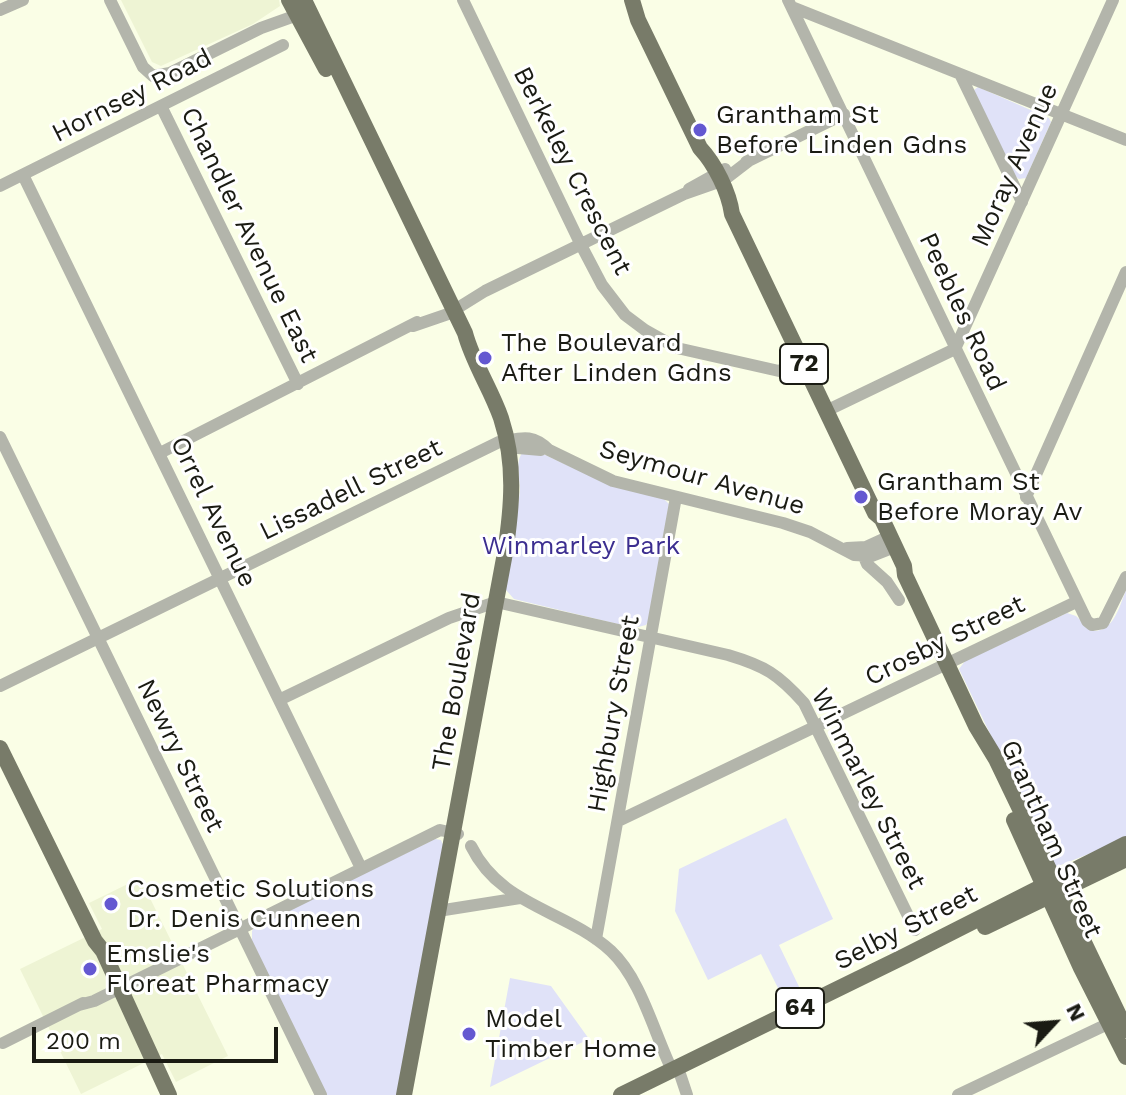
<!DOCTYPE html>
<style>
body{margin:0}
#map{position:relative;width:1126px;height:1095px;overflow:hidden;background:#fafee6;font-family:"Work Sans",sans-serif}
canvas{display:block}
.north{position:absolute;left:1014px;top:983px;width:80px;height:80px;-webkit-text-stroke:6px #fff;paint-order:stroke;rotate:64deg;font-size:22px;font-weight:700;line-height:32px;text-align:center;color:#1a1b13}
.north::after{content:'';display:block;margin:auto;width:28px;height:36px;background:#1a1b13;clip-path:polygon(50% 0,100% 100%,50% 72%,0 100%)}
.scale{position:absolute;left:32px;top:1027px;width:246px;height:36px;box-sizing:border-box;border:4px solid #1a1b13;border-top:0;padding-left:10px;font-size:24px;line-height:28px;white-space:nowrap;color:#1a1b13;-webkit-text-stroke:6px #fff;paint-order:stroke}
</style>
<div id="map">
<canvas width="1126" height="1095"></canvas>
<div class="north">N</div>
<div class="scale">200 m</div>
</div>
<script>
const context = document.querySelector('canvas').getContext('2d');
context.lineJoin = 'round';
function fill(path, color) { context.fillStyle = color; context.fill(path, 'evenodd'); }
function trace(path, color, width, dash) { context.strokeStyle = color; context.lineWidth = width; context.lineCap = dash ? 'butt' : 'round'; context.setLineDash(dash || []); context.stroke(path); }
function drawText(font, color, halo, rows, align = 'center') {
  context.font = font + ' "Work Sans",sans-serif'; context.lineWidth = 6; context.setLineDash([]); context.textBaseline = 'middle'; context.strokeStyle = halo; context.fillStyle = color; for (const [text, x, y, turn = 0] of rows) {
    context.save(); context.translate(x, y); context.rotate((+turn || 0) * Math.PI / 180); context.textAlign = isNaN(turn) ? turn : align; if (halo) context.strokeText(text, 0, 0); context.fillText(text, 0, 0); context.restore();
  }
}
fill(new Path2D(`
 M121,0H279L280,6L253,24L161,66L152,62Z
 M140,878L228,1056L176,1082L162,1054L81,1094L20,969L102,929L89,903Z`), '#eef4d4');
fill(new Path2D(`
 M978,87L1049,118L1051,122L1026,178L1019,179L1015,176L975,93L974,90Z
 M539,452L612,486L664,499L669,504L649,620L646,625L634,628L514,599L506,590C505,563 517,520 520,490C520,477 515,463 522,453Z
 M1126,590V839L1056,867L1053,865L959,669L965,661L1067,613L1076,616L1092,631C1114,632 1119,607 1126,590Z
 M786,818L833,919L779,945L803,995L786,1004L761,954L708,980L675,911L679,869Z
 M435,839L441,840L444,847L400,1095H327L252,941V931L256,925Z
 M510,978L551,986L589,1039L490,1087Z`), '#e0e2f8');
trace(new Path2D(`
 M110,0L143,67L153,76L170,73L261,28L303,13
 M463,0L580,243L602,285L625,315L645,330L677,348L779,371L803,361
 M788,0L1087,621L1092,625L1103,623L1126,577
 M792,7L1126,140
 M0,10L23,0
 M961,76L1022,202
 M161,106L298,384
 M746,162L844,114
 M23,175L361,868
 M0,186L283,45
 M689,189L725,169
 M413,326L448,314L485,291L684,194L724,180L750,160
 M826,411L955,349L1113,0
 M0,437L321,1095
 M507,441L518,448L541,450
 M160,453L417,322
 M1026,497L1126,272
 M847,548L866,547L890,536
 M864,557L867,564L887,582L899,600
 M0,686L499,442C519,439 531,432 549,450L613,481L783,523L810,532L854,555L872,556L895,547
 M279,700L449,618L496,602L728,655C765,666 778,674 804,703L915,930
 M618,821L1076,602
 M471,846C501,907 565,909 611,951C641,979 654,1033 672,1070
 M438,911L520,898
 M596,939L676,497
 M79,1005L94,1001L440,830L458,834
 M3,1043L83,1003
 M680,1074L687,1095
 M958,1095L1116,1020`), '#b3b5ab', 12);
trace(new Path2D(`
 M289,0L326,69
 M304,0L465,333C473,363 491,389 501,418C516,464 512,507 505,553L404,1095
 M632,0L638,20L700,148C715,164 729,192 732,214L875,513L882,519L904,566L905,575L976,726L996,759L1126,1030
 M0,748L95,941L103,951L169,1095
 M1014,820L1081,968L1126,1057
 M985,927L1126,859
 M621,1095L905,956L1126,844`), '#787b69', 16);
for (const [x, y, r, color] of [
 [700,130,8,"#6458d1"],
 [485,358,8,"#6458d1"],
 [861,497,8,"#6458d1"],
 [111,904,8,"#6458d1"],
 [90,969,8,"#6458d1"],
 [469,1034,8,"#6458d1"]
]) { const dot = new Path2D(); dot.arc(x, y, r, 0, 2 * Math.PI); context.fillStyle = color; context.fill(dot); trace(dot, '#fff', 3); }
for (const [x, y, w] of [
 [804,364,48],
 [800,1008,48]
]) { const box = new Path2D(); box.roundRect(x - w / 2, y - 20, w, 40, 6); context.fillStyle = '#fff'; context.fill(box); trace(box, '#1a1b13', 2); }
drawText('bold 24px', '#1a1b13', null, [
 ["72",804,364],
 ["64",800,1008]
]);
drawText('26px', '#1a1b13', '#fff', [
 ["Hornsey Road",132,96,-27],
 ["Moray Avenue",1015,165,-66],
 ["Berkeley Crescent",572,171,63],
 ["Chandler Avenue East",249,235,64],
 ["Peebles Road",962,312,65],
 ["Seymour Avenue",702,478,16],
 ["Lissadell Street",351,490,-26],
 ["Orrel Avenue",213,512,64],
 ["Crosby Street",945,641,-26],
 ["The Boulevard",457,682,-80],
 ["Highbury Street",614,714,-80],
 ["Newry Street",180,756,64],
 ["Winmarley Street",868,789,63],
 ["Grantham Street",1051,839,66],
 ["Selby Street",906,928,-27]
]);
drawText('26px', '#1a1b13', '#fff', [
 ["Grantham St",716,115],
 ["Before Linden Gdns",716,145],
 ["The Boulevard",501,343],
 ["After Linden Gdns",501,373],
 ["Grantham St",877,482],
 ["Before Moray Av",877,512],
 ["Cosmetic Solutions",127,889],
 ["Dr. Denis Cunneen",127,919],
 ["Emslie's",106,954],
 ["Floreat Pharmacy",106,984],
 ["Model",485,1019],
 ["Timber Home",485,1049]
], 'left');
drawText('26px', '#3c2e90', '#fff', [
 ["Winmarley Park",581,546]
]);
</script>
